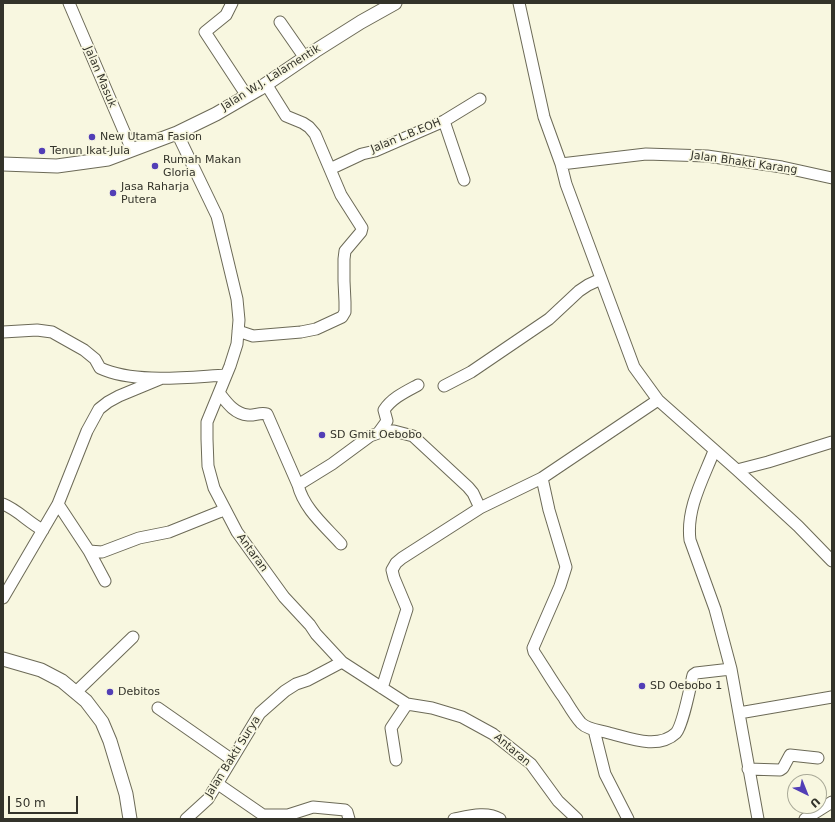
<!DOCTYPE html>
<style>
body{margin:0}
#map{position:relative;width:835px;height:822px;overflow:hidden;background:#f8f7e0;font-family:"DejaVu Sans",sans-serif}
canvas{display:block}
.frame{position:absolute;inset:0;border:4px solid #33332a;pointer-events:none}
.north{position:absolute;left:787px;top:774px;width:40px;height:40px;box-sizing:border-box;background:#f8f7e0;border:1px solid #a9a997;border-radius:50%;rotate:137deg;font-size:11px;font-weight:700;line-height:16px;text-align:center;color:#33332a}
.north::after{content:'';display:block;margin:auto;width:14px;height:18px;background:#523eb6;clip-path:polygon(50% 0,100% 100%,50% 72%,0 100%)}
.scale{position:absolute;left:8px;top:796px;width:70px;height:18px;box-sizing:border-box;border:2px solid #33332a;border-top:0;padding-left:5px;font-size:12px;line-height:14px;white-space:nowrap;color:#33332a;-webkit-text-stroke:3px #f8f7e0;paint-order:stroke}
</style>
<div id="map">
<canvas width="835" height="822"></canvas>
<div class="frame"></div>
<div class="north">U</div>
<div class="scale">50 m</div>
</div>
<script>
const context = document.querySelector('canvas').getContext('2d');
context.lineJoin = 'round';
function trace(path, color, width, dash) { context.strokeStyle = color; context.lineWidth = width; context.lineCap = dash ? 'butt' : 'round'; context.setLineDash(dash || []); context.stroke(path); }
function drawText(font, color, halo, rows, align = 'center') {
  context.font = font + ' "DejaVu Sans",sans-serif'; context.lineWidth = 3.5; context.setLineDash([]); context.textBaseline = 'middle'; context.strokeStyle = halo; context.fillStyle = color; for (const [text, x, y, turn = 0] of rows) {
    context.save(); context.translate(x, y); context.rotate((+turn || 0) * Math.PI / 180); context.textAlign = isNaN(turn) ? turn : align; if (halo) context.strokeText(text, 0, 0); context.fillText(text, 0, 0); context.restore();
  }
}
const minor = new Path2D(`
 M69,3L132,150
 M232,3L226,15L205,32L247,96
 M519,3L544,117L561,164L566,184L634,367L658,400L737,470L798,526L832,561
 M280,22L305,58
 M444,121L464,180
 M177,133L217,216L237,299L239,320L237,344L230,366L207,422V439L208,466L214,488L237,532L284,597L310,625L316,634L342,662L407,704L432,708L462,717L493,734L531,764L558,801L577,819
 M561,164L646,154L707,156L782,167L832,178
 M330,169L362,154L375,151L444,121L480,99
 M238,331L253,336L301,332L316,329L342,317L345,312V302L344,281V259L345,251L361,232L362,228L341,195L315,134L309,127L303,123L286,116L266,84
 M3,332L37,330L52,332L84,350L95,359L100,368C135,384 188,377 226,375
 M444,386L471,372L549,319L579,291L588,285L601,279
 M220,394C227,403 235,414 248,415C254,416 260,412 267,414L298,485L332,464L370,436L384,431H394L413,436L468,487L473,493L480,508
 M379,432L387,421L384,410C392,398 405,392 418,385
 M714,451C703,479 686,509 690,540L715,609L731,669L758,819
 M737,470L768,462L832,442
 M542,478L549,510L566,567L560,586L533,648L534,652C544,667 553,683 564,698C569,706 574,715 581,723C588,730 599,730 609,733C629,738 658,750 676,733C683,725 690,687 693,675L696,673L731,669
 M298,485C304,509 325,526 341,544
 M3,504C18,510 29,523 43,530
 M58,504L89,551L105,581
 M89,551L102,552L139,538L169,532L219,512L225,509
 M3,598L58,504L87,431L99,409L108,402L119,396L160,379
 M382,688L407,609L394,578L392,570L396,563L402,558L480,508L542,478L658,400
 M76,692L133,637
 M158,708L231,759
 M739,713L832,697
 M594,730L605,774L628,819
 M396,760L391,728L407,704
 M748,769L780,770L783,768L790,755L818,758
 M218,784L263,815H288L313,807L345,810L347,812L349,819
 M186,819L208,799L260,713L285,691L296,684L308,680L342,662
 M454,819C469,816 487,811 500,819
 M805,819L832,802`);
const major = new Path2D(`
 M3,164L57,166L108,159L177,133L216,114L259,89L315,51L361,22L395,3
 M3,659L41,670L62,681L86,701L102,722L110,741L126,794L130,819`);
trace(minor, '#6c6a57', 13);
trace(major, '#6c6a57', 15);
trace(minor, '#fff', 11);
trace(major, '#fff', 13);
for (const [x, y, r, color] of [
 [92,137,4,"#523eb6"],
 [42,151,4,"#523eb6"],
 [155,166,4,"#523eb6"],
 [113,193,4,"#523eb6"],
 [322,435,4,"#523eb6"],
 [642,686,4,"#523eb6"],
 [110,692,4,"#523eb6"]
]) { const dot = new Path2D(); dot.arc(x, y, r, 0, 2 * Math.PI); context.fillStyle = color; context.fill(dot); trace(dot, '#f8f7e0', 1.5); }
drawText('11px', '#33332a', '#f8f7e0', [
 ["Jalan Masuk",100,77,67],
 ["Jalan W.J. Lalamentik",271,78,-32],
 ["Jalan L.B.EOH",406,136,-22],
 ["Jalan Bhakti Karang",744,163,8],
 ["Antaran",252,553,54],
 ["Antaran",512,750,40],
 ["Jalan Bakti Surya",233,757,-58]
]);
drawText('11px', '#33332a', '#f8f7e0', [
 ["New Utama Fasion",100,137],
 ["Tenun Ikat Jula",50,151],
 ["Rumah Makan",163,160],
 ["Gloria",163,173],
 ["Jasa Raharja",121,187],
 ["Putera",121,200],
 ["SD Gmit Oebobo",330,435],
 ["SD Oebobo 1",650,686],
 ["Debitos",118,692]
], 'left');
</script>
